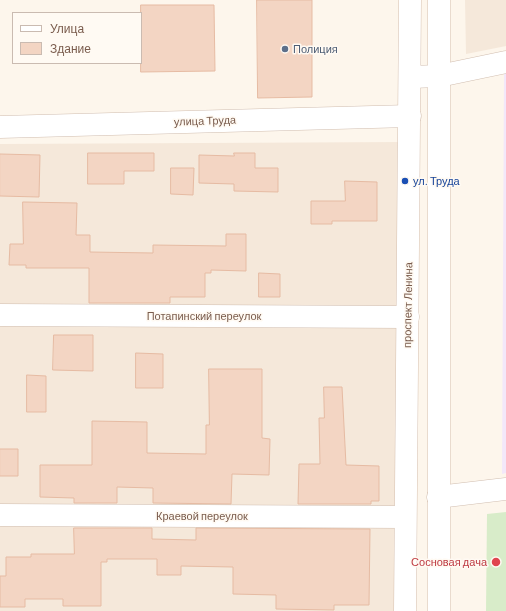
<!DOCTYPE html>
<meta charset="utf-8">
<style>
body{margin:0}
#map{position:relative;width:506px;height:611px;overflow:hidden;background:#fdf6ec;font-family:Barlow,sans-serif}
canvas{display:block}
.legend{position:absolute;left:12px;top:12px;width:130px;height:52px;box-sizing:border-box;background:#fffaf3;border:1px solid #cabbb1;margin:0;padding:5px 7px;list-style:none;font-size:12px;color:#7a5c4d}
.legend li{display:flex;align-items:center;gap:8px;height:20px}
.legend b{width:20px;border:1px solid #cabbb1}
</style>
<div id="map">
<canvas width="506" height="611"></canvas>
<ul class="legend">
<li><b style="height:5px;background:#fff"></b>Улица</li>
<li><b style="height:11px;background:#f3d5c3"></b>Здание</li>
</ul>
</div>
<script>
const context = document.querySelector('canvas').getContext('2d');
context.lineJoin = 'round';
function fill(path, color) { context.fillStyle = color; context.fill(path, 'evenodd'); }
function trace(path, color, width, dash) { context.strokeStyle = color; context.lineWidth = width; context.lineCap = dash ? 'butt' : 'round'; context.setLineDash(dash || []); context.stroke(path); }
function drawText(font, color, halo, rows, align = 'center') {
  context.font = font + ' Barlow,sans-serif'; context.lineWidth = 3; context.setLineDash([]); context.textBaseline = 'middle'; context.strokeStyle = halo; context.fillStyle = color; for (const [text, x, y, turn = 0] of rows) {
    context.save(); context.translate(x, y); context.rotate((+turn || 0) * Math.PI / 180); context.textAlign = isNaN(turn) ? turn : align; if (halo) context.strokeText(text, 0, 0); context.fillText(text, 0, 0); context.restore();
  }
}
fill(new Path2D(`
 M465,0H506V46L466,54Z
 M403,142L406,321L0,314V144Z
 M0,324L407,328L406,512L0,509Z
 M0,519L406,520L407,611H0Z`), '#f5e8da');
fill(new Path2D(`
 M504,72H506V473L502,474Z`), '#f3e8fa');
fill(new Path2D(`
 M506,512V611H486L487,514Z`), '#d8ecc9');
const building = new Path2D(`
 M257,0H312V97L258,98Z
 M141,5H214L215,71L141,72Z
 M88,153H154V171H124V184H88Z
 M234,153H255V168H278V192L234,191V184L199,183V155L234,156Z
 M0,154L40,155L39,197L0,196Z
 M171,168H194L193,195L171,194Z
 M345,181L377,182V221H332V224H311V201H345Z
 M23,202L77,203L76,235H90V252L153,253V245L226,246V234H246V271L211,270V273H205V297H170V303H89V268H26V265H9L10,244H23Z
 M259,273L280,274V297H259Z
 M54,335H93V371L53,370Z
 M136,353L163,354V388H136Z
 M209,369H262V438L270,439L269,475L232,474L231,504L153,503V488L117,487V503H74V498L40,497V465H92V421L147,422V453L206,454V425H209Z
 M27,375L46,376V412H27Z
 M324,387H342L346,465L379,466V501H371V504H298L299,464H320L319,418H324Z
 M0,449H18V476H0Z
 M74,528H152V539L196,540V528L370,529L369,605H334V610L276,609V595L233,594V567L181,566V575H157V559H107V562H101V606H63V599H25V607H0V576H6V557H31V554H74Z`);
fill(building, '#f3d5c3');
trace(building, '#e6bba3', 1);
const street = new Path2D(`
 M411,77L439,76L506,62
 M0,127L410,116
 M0,315L408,317
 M438,497L506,489
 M0,515L405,517`);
const secondary = new Path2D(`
 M439,0V611
 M405,611L410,0`);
trace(street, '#d1beb0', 23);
trace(secondary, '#d6c0b0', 23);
trace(street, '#fff', 22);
trace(secondary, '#fff', 22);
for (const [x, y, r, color] of [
 [285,49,4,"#5c6f8a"],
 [405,181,4,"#1a4fb4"],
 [496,562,5,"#e0444e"]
]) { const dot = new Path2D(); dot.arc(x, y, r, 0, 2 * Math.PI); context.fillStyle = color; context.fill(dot); trace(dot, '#fffaf3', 1.5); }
drawText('11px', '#4e5e75', '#fffaf3', [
 ["Полиция",293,49]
], 'left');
drawText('11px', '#7a5c4d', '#fffaf3', [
 ["улица Труда",205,121,-2],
 ["проспект Ленина",408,305,-89],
 ["Потапинский переулок",204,316],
 ["Краевой переулок",202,516]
]);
drawText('11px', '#164399', '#fffaf3', [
 ["ул. Труда",413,181]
], 'left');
drawText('11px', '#be3a42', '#fffaf3', [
 ["Сосновая дача",487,562]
], 'right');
</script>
